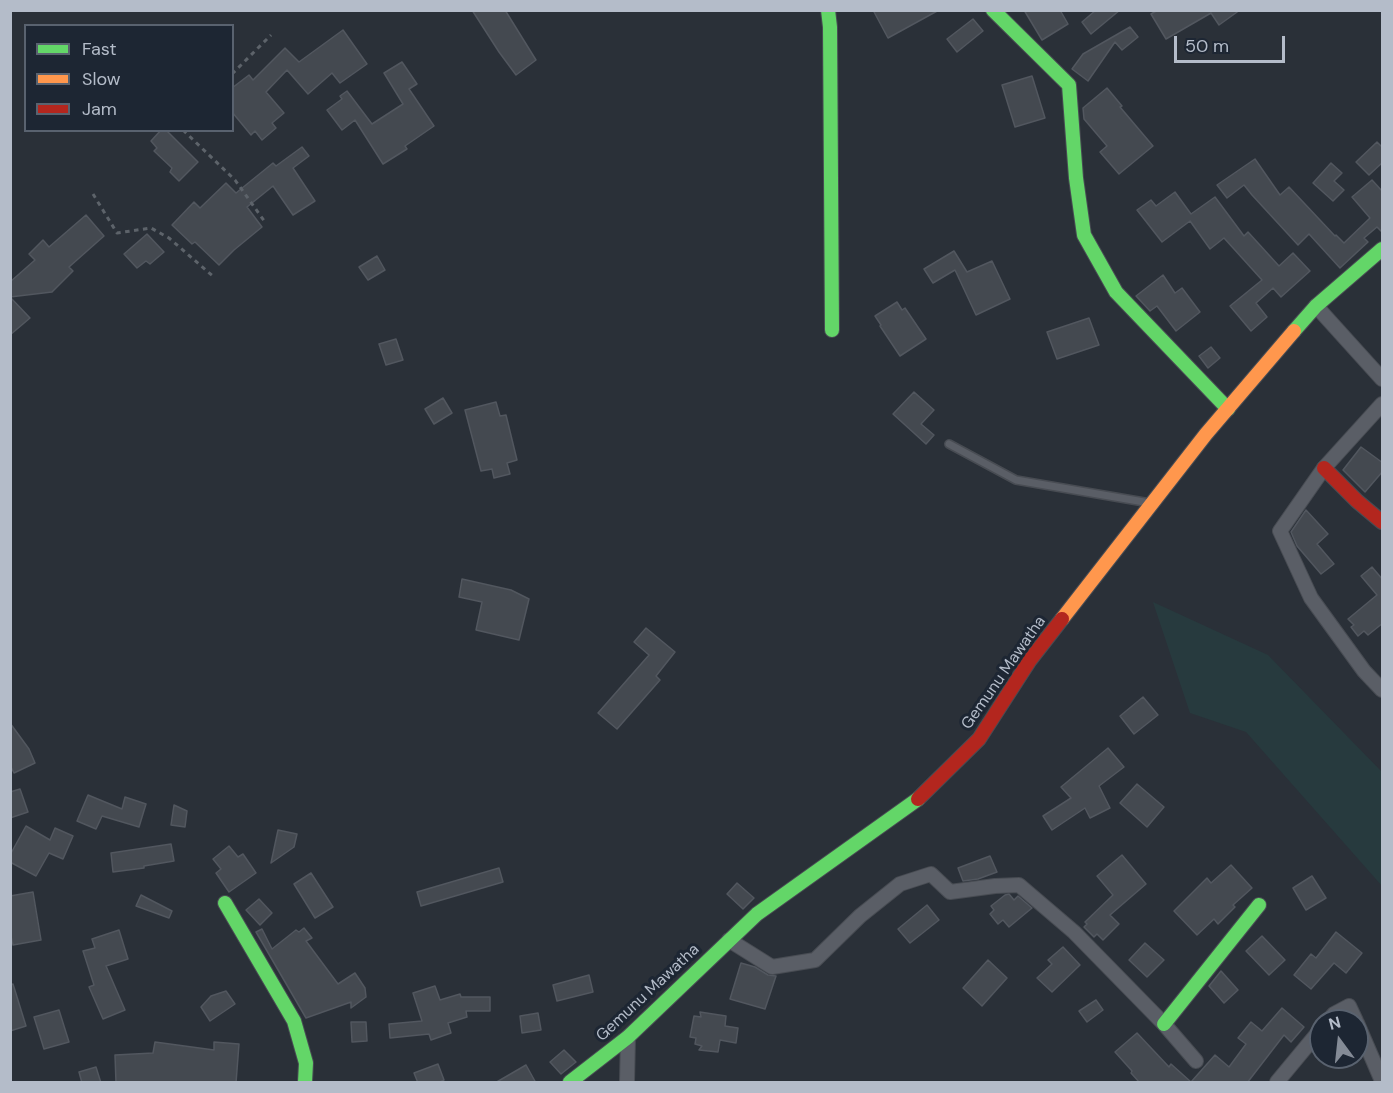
<!DOCTYPE html>
<style>
body{margin:0}
#map{position:relative;width:1393px;height:1093px;overflow:hidden;background:#2a3038;font-family:"DM Sans",sans-serif}
canvas{display:block}
.frame{position:absolute;inset:0;border:12px solid #b4bcc9;pointer-events:none}
.legend{position:absolute;left:24px;top:24px;width:210px;height:108px;box-sizing:border-box;background:#1d2633;border:2px solid #59626f;margin:0;padding:8px 10px;list-style:none;font-size:18px;color:#b4bcc9}
.legend li{display:flex;align-items:center;gap:12px;height:30px}
.legend b{width:30px;border:2px solid #59626f}
.north{position:absolute;left:1309px;top:1009px;width:60px;height:60px;box-sizing:border-box;background:#1d2633;border:2px solid #59626f;border-radius:50%;rotate:345deg;font-size:16px;font-weight:700;line-height:24px;text-align:center;color:#b4bcc9}
.north::after{content:'';display:block;margin:auto;width:21px;height:27px;background:#848b96;clip-path:polygon(50% 0,100% 100%,50% 72%,0 100%)}
.scale{position:absolute;left:1174px;top:36px;width:111px;height:27px;box-sizing:border-box;border:3px solid #b4bcc9;border-top:0;padding-left:8px;font-size:18px;line-height:21px;white-space:nowrap;color:#b4bcc9;-webkit-text-stroke:4px #1d2633;paint-order:stroke}
</style>
<div id="map">
<canvas width="1393" height="1093"></canvas>
<div class="frame"></div>
<ul class="legend">
<li><b style="height:8px;background:#63d668"></b>Fast</li>
<li><b style="height:8px;background:#ff974d"></b>Slow</li>
<li><b style="height:8px;background:#b3261e"></b>Jam</li>
</ul>
<div class="north">N</div>
<div class="scale">50 m</div>
</div>
<script>
const context = document.querySelector('canvas').getContext('2d');
context.lineJoin = 'round';
function fill(path, color) { context.fillStyle = color; context.fill(path, 'evenodd'); }
function trace(path, color, width, dash) { context.strokeStyle = color; context.lineWidth = width; context.lineCap = dash ? 'butt' : 'round'; context.setLineDash(dash || []); context.stroke(path); }
function drawText(font, color, halo, rows, align = 'center') {
  context.font = font + ' "DM Sans",sans-serif'; context.lineWidth = 6; context.setLineDash([]); context.textBaseline = 'middle'; context.strokeStyle = halo; context.fillStyle = color; for (const [text, x, y, turn = 0] of rows) {
    context.save(); context.translate(x, y); context.rotate((+turn || 0) * Math.PI / 180); context.textAlign = isNaN(turn) ? turn : align; if (halo) context.strokeText(text, 0, 0); context.fillText(text, 0, 0); context.restore();
  }
}
fill(new Path2D(`
 M1153,602L1268,655L1382,772V886L1246,732L1190,713Z`), '#273a3e');
const building = new Path2D(`
 M472,10H505L536,60L516,75L499,52Z
 M873,10H939L888,38Z
 M1024,10H1060L1068,24L1042,40Z
 M1096,10H1120L1091,34L1082,22Z
 M1158,10H1240L1219,25L1211,13L1166,39L1151,14Z
 M973,19L983,31L957,52L947,39Z
 M1130,27L1138,37L1122,50L1115,42L1088,81L1072,69L1083,54Z
 M343,30L367,64L340,83L332,73L308,94L287,70L266,92L284,113L272,123L276,128L262,140L255,131L251,135L232,112V88L249,75L253,80L285,48L299,62Z
 M402,62L417,84L409,89L434,126L405,146L407,149L383,164L355,120L342,130L327,110L342,99L340,96L347,91L372,124L403,104L384,73Z
 M1032,76L1045,118L1015,127L1002,85Z
 M1107,88L1122,106L1120,107L1153,146L1119,174L1100,152L1107,146L1084,119L1083,108Z
 M161,130H166L198,162L179,181L170,172L172,168L154,151L157,148L151,141Z
 M1377,142L1383,148V162L1369,175L1356,162Z
 M302,147L309,156L293,168L315,201L293,215L273,186L247,207L262,227L234,250L219,265L195,242L192,244L172,225L194,202L200,208L226,183L236,193L273,163L276,166Z
 M1255,159L1280,195L1289,187L1335,236L1336,235L1344,243L1370,218L1352,197L1372,180L1383,192V233L1377,227L1364,238L1368,242L1340,268L1309,234L1298,245L1252,195L1244,185L1227,198L1217,185Z
 M1331,163L1342,173L1334,181L1344,190L1333,201L1313,183Z
 M1175,192L1191,214L1215,197L1244,236L1248,232L1279,266L1293,253L1310,271L1281,297L1273,288L1256,303L1267,317L1251,331L1230,306L1262,280L1224,238L1210,249L1190,221L1162,242L1137,210L1151,200L1156,206Z
 M86,215L104,236L69,267L73,271L52,292L10,297V282L35,260L29,254L43,240L49,247Z
 M147,234L164,252L150,264L146,261L137,268L124,254Z
 M954,251L967,272L992,261L1010,299L976,315L955,270L933,283L924,269Z
 M377,256L385,270L368,280L359,267Z
 M1163,275L1175,293L1182,288L1200,312L1176,331L1157,306L1150,311L1136,296Z
 M10,297L30,318L10,335Z
 M897,302L902,310L905,308L926,339L900,356L880,326L881,325L875,316Z
 M1089,318L1099,345L1057,359L1047,332Z
 M396,339L403,360L386,365L379,344Z
 M1211,347L1220,358L1208,368L1199,356Z
 M914,392L934,410L921,424L934,435L926,444L893,414Z
 M443,398L452,413L434,424L425,409Z
 M496,402L500,416L506,415L517,460L507,463L510,474L494,478L492,469L481,471L465,410Z
 M1361,447L1383,463V471L1365,492L1343,470Z
 M1306,510L1328,534L1317,544L1334,564L1321,574L1297,546L1291,532Z
 M1372,567L1383,580V623L1368,635L1364,631L1358,636L1351,627L1354,625L1348,619L1377,595L1361,576Z
 M462,579L511,590L529,599L519,640L476,630L482,602L459,597Z
 M646,628L675,652L656,676L660,680L617,729L598,713L649,655L634,642Z
 M1143,697L1158,715L1134,734L1120,716Z
 M10,723L29,749L35,763L14,773L10,765Z
 M1108,748L1124,767L1099,786L1110,808L1090,818L1085,808L1052,830L1043,816L1071,798L1061,787Z
 M1137,784L1164,807L1147,827L1120,803Z
 M20,789L28,812L10,818V792Z
 M88,795L122,809L125,797L146,804L139,827L102,816L96,829L77,821Z
 M174,805L187,811L185,827L171,825Z
 M26,826L50,840L55,828L73,836L63,859L49,853L36,876L10,862V855Z
 M278,830L297,834L294,847L271,863Z
 M171,844L174,861L144,866V868L113,872L111,853Z
 M229,846L238,857L243,854L256,873L229,892L216,873L221,869L213,859Z
 M1122,855L1146,884L1110,915L1119,924L1103,940L1097,934L1094,937L1084,927L1087,924L1085,922L1113,895L1097,876Z
 M990,856L997,872L978,879L963,881L958,868Z
 M1231,865L1252,888L1233,905L1235,907L1218,924L1214,919L1197,935L1174,911L1207,878L1211,883Z
 M499,868L503,882L421,906L417,892Z
 M311,873L333,907L315,918L294,884Z
 M1312,876L1326,898L1306,910L1293,888Z
 M737,883L754,898L743,909L727,894Z
 M33,892L41,940L13,945L10,932V896Z
 M1009,894L1014,900L1018,896L1032,908L1009,927L1003,920L998,924L990,914L994,910L991,906L1005,895Z
 M141,895L172,911L169,918L136,906Z
 M259,899L272,913L260,925L246,910Z
 M927,905L939,920L910,943L898,929Z
 M304,928L312,938L306,941L338,984L355,973L365,988L366,997L351,1008V1002L306,1018L256,932L262,929L272,949L296,930L299,932Z
 M119,930L128,959L106,966L125,1010L103,1019L89,987L94,985L83,951L95,948L92,939Z
 M1336,932L1362,953L1346,973L1334,963L1311,989L1294,975L1311,954L1316,958Z
 M1262,936L1285,960L1269,975L1246,951Z
 M1145,943L1164,960L1147,977L1129,960Z
 M1063,947L1080,965L1052,992L1037,978L1052,964L1048,960Z
 M988,960L1007,978L982,1006L963,988Z
 M741,963L755,967L768,975L776,976L765,1009L730,999Z
 M1221,971L1238,990L1224,1003L1209,986Z
 M589,975L593,992L557,1001L553,985Z
 M13,984L26,1026L10,1031V985Z
 M435,986L440,1000L460,994L461,997H490V1011H466L467,1017L448,1023L451,1033L431,1040L429,1034L390,1038L389,1024L422,1021L413,993Z
 M226,991L235,1004L210,1021L201,1007L211,996Z
 M1096,1000L1103,1010L1087,1022L1079,1011Z
 M1282,1008L1304,1027L1291,1042L1284,1035L1247,1083H1140L1131,1073L1132,1071L1115,1052L1137,1033L1169,1067L1171,1064L1191,1082L1215,1055L1229,1067L1246,1044L1238,1038L1251,1022L1262,1031Z
 M59,1010L69,1042L44,1049L34,1017Z
 M700,1012L726,1016L725,1026L738,1028L736,1043L720,1040L718,1052L699,1050L702,1046L695,1044L696,1038L690,1037L694,1016L701,1017Z
 M538,1013L541,1030L522,1033L520,1016Z
 M351,1022H366L367,1041L352,1042Z
 M155,1042L214,1050V1042L239,1044L236,1083H116L115,1055L153,1053Z
 M564,1050L576,1062L561,1074L550,1062Z
 M438,1064L444,1080L438,1083H418L414,1073Z
 M526,1065L536,1083H495Z
 M96,1067L101,1083H82L79,1072Z`);
fill(building, '#444950');
trace(building, '#52575f', 1.5);
const lane = new Path2D(`
 M949,444L1016,480L1150,503`);
const street = new Path2D(`
 M1316,306L1382,379
 M1382,404L1324,468L1280,531L1311,598L1364,671L1382,690
 M729,940L772,967L815,960L860,916L900,884L931,874L950,892L995,886L1019,885L1074,932L1164,1024L1196,1061
 M1328,1021L1334,1014L1349,1006L1356,1021
 M1357,1023L1382,1081
 M627,1082L628,1037
 M1277,1082L1321,1029`);
const fast = new Path2D(`
 M828,10L830,27L832,330
 M993,10L1069,85L1076,178L1084,235L1116,292L1228,409
 M1294,331L1316,306L1382,249
 M225,903L294,1021L306,1063L305,1082
 M1164,1024L1259,905
 M570,1082L628,1037L757,914L918,799`);
const slow = new Path2D(`
 M1062,619L1206,434L1294,331`);
const jam = new Path2D(`
 M1324,468L1357,501L1382,522
 M918,799L979,739L1030,660L1062,619`);
trace(lane, '#484c53', 10);
trace(street, '#484c53', 16);
trace(fast, '#484c53', 16);
trace(slow, '#484c53', 16);
trace(jam, '#484c53', 16);
trace(new Path2D(`
 M232,74L271,35
 M183,130L235,180L265,222
 M93,194L117,233L151,228L169,238L215,278`), '#5d636a', 3, [4.5, 4.5]);
trace(lane, '#5a5e66', 7);
trace(street, '#5a5e66', 14);
trace(fast, '#63d668', 14);
trace(slow, '#ff974d', 14);
trace(jam, '#b3261e', 14);
drawText('16px', '#b4bcc9', '#1d2633', [
 ["Gemunu Mawatha",1004,673,-55],
 ["Gemunu Mawatha",648,993,-43]
]);
</script>
